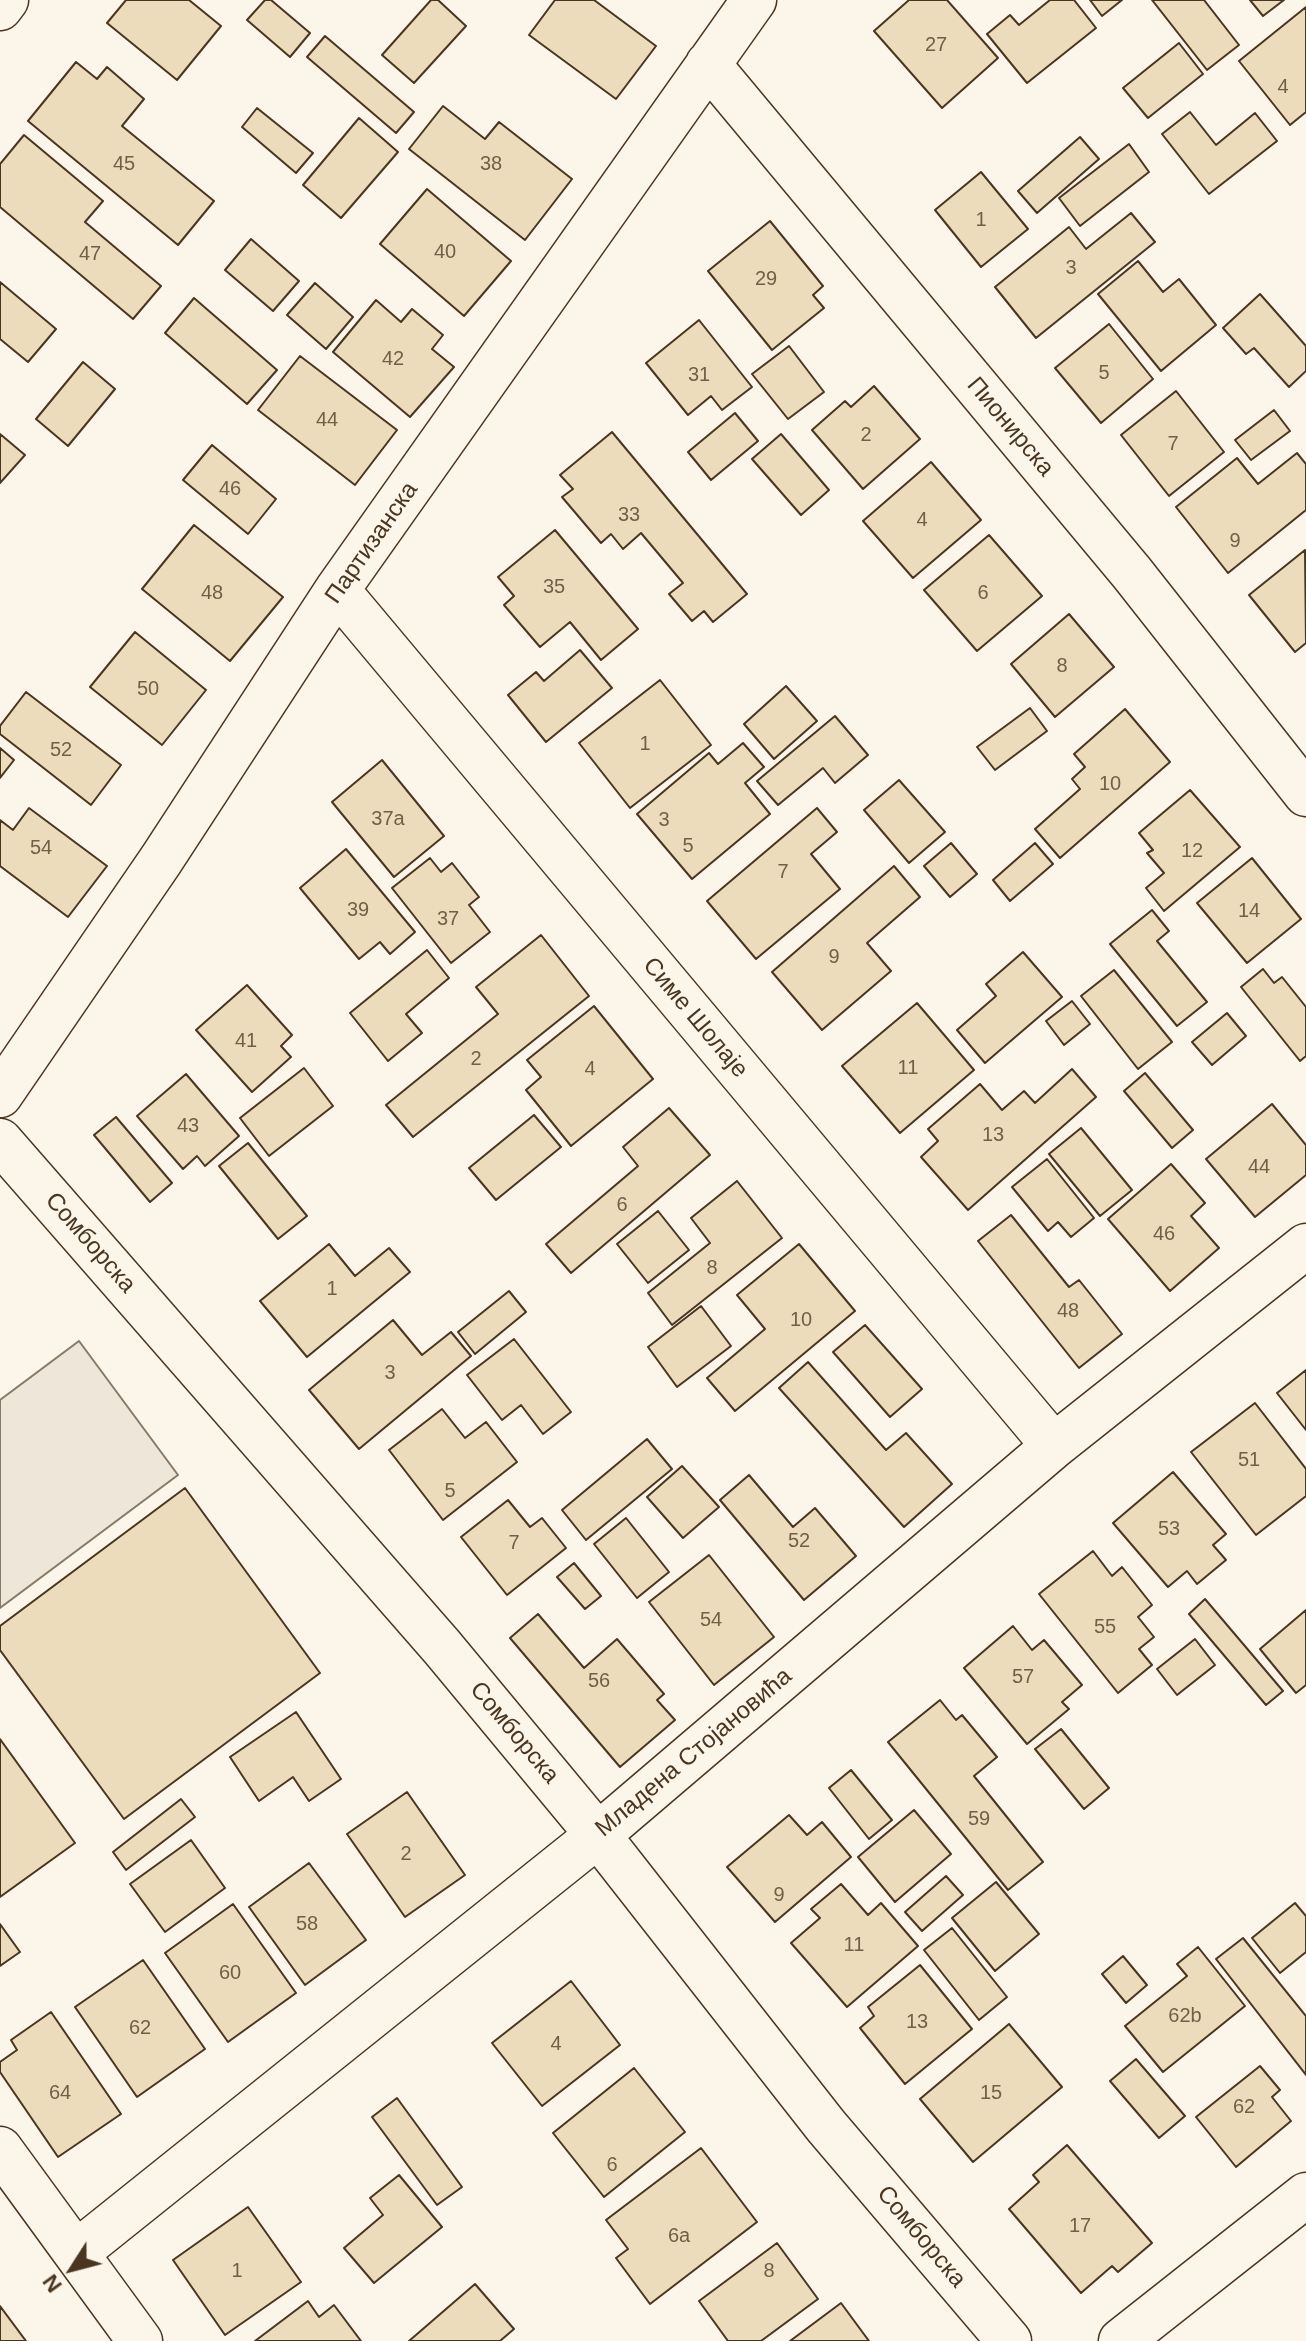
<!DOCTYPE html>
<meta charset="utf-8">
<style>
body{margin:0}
#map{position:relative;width:1306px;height:2341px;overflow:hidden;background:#fbf6e9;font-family:Helvetica,sans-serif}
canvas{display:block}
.north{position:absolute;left:32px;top:2229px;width:80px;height:80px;-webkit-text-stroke:6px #fbf6e9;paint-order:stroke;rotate:234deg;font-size:22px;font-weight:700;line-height:32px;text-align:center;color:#4a3520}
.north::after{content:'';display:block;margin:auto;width:28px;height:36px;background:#4a3520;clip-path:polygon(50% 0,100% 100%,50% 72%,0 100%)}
</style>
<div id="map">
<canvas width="1306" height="2341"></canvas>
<div class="north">N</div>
</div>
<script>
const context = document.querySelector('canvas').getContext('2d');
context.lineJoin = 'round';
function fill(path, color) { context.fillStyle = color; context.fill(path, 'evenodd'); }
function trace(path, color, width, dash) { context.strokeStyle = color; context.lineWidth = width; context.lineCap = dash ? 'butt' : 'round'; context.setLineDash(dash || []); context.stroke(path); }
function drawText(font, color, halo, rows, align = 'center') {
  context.font = font + ' Helvetica,sans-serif'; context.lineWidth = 6; context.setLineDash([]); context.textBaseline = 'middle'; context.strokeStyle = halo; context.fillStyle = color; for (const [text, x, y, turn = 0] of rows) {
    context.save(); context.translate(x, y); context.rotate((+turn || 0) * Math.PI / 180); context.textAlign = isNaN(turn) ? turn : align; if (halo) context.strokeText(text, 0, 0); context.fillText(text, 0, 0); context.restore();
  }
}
const green = new Path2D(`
 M79,1341L178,1475L0,1608V1400Z`);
fill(green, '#ede6d9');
trace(green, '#887966', 2);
const building = new Path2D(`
 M126,0H189L221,26L177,80L107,23Z
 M265,0H271L310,33L290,57L247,20Z
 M431,0H438L466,26L414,83L382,55Z
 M555,0H594L656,46L616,99L529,35Z
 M909,0H947L998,58L942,108L874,31Z
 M1050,0H1074L1096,28L1027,83L987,34L1010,15L1019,25Z
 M1090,0H1122L1102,16Z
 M1152,0H1204L1239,45L1207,70Z
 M1250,0H1284L1263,16Z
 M1306,7V112L1290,125L1239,61Z
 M325,36L414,112L396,133L307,57Z
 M1179,43L1203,74L1148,118L1123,88Z
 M76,62L97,79L107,67L144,99L122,126L214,201L178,245L28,121Z
 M443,106L485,139L499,122L572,179L525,240L409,149Z
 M257,108L313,153L296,173L242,127Z
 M1190,112L1216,145L1255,113L1277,141L1209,194L1162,134Z
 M359,118L398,152L341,218L303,185Z
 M24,135L103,201L85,222L161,286L133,319L0,207V164Z
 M1080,137L1099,159L1037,213L1018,191Z
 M1129,144L1149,172L1080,226L1059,198Z
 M981,172L1028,229L981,267L935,210Z
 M427,189L511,261L464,316L380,244Z
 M1131,213L1155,242L1036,338L995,287L1069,227L1086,249Z
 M770,221L823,286L813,295L824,308L772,350L708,271Z
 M251,239L299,281L273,311L225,270Z
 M1138,261L1163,292L1179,279L1216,325L1161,371L1098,294Z
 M0,282L56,329L28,362L0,339Z
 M315,283L353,317L326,349L287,315Z
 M1260,294L1306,346V371L1289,387L1254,348L1246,354L1223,328Z
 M194,298L277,370L247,404L165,333Z
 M376,300L401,322L412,309L443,335L432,349L454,367L410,417L333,352Z
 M699,320L752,387L722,410L711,396L688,415L646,363Z
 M1109,324L1153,379L1101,423L1055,368Z
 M789,346L824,392L788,419L752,374Z
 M300,356L397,430L355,485L258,410Z
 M83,362L115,389L68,446L36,419Z
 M874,386L920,439L863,489L812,430L845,401L851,407Z
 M1176,391L1224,452L1169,496L1121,435Z
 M1274,410L1290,431L1251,460L1235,440Z
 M735,413L758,441L711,480L688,452Z
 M612,432L747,594L713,622L704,611L692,621L669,594L683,583L641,533L623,549L611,534L601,543L562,497L573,489L560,475Z
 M0,434L25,455L0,483Z
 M781,434L829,490L801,515L752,459Z
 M212,445L276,499L248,534L183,480Z
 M1297,453L1306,464V510L1228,573L1176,507L1237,458L1258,484Z
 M931,462L981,520L913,578L863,521Z
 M194,525L283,597L230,661L142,589Z
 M555,530L638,629L601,660L570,622L540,647L504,605L514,596L498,577Z
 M989,535L1042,596L977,651L924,590Z
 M1305,550L1306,643L1295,652L1249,595Z
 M1069,614L1114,667L1055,717L1011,664Z
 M135,632L206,690L162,745L90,687Z
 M580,650L612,688L546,742L508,695L536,672L544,681Z
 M660,680L711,745L630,808L579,743Z
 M786,686L817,721L774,759L744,724Z
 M26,692L121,765L91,805L0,734V726Z
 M1030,708L1047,731L995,770L977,747Z
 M1125,709L1170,762L1060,858L1035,829L1080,789L1072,779L1085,767L1074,754Z
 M835,716L868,755L835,783L823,768L778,805L757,781Z
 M743,743L764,767L745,783L770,814L692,879L637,814L709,753L718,764Z
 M0,748L14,760L0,778Z
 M382,760L444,836L394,877L332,802Z
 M899,780L945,832L909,863L864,810Z
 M1190,790L1240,847L1164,911L1146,888L1164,873L1147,853L1153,850L1139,833Z
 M29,808L107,866L68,917L0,866V820L13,830Z
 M817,808L837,832L811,854L840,889L756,959L707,901Z
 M951,843L977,874L950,897L924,866Z
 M1035,843L1053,864L1010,901L993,880Z
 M346,849L415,932L390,954L380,942L359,959L300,888Z
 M430,858L441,872L452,863L479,897L469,905L490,932L451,963L392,888Z
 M1252,858L1301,919L1247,963L1197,903Z
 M894,866L920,897L867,943L891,971L822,1030L772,972Z
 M1152,910L1169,931L1157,941L1207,1002L1177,1026L1110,944Z
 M541,935L589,996L413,1137L386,1105L498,1014L476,987Z
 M427,950L449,978L406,1014L422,1033L388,1061L350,1013Z
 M1023,952L1062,997L985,1063L957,1030L996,996L986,984Z
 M1263,969L1274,983L1282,977L1306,1007V1056L1300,1061L1241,987Z
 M1114,970L1172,1042L1138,1069L1081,996Z
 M247,985L292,1035L281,1046L291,1057L252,1092L196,1030Z
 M1072,1001L1090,1024L1064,1045L1046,1021Z
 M917,1003L974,1070L900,1133L842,1066Z
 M594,1006L653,1079L571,1146L526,1090L541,1077L527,1060Z
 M1227,1013L1246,1036L1212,1065L1192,1042Z
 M304,1068L333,1106L269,1156L240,1118Z
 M1072,1069L1096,1097L968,1210L921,1157L938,1141L928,1129L980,1084L1002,1110L1024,1091L1035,1103Z
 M1145,1073L1193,1130L1172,1148L1124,1091Z
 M186,1074L239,1136L205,1166L197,1156L183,1169L137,1116Z
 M1272,1104L1306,1145V1175L1255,1217L1206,1159Z
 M669,1108L710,1155L571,1273L546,1244L638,1166L623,1147Z
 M534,1115L561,1147L496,1200L469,1168Z
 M116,1117L172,1183L150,1202L94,1135Z
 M1081,1128L1132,1190L1100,1216L1049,1154Z
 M248,1143L307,1216L278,1239L219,1166Z
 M1047,1159L1094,1218L1071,1237L1058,1222L1048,1231L1012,1187Z
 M1171,1164L1205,1203L1191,1216L1219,1248L1170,1291L1108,1219Z
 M737,1181L782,1238L672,1325L648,1293L710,1243L691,1218Z
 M658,1211L689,1250L648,1283L617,1244Z
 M1011,1215L1069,1287L1079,1280L1122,1334L1079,1368L978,1241Z
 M329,1244L355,1276L389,1248L410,1272L307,1357L260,1301Z
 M799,1244L855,1311L735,1411L707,1378L765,1329L737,1295Z
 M509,1291L526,1312L475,1354L458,1332Z
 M701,1306L731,1346L677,1387L648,1347Z
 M393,1320L422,1355L451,1332L471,1356L359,1449L309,1390Z
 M865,1325L922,1389L890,1417L833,1352Z
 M514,1339L571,1412L543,1434L521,1405L502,1420L467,1375Z
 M808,1362L886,1450L906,1433L952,1484L904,1527L779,1388Z
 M1306,1370V1430L1277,1393Z
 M1255,1403L1306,1469V1496L1256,1535L1191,1452Z
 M442,1409L465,1438L486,1422L517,1462L443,1520L389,1450Z
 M647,1439L672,1469L586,1540L562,1510Z
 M682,1466L719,1507L683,1538L647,1497Z
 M1173,1472L1226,1534L1213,1545L1226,1560L1197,1584L1187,1571L1168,1587L1113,1523Z
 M749,1475L793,1527L815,1508L856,1556L804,1600L720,1500Z
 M185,1488L320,1673L124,1819L0,1650V1626Z
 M508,1500L530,1527L542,1518L566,1548L507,1595L461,1537Z
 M626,1518L669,1572L637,1598L594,1544Z
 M1093,1551L1112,1576L1122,1567L1152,1605L1138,1617L1154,1637L1139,1649L1152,1665L1118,1693L1039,1594Z
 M709,1555L774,1637L714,1685L649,1602Z
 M574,1563L601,1596L585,1609L557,1577Z
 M1205,1599L1283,1691L1266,1705L1189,1614Z
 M1306,1610V1685L1296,1693L1260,1649Z
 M538,1614L584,1668L617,1639L664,1694L657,1700L675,1720L620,1767L510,1638Z
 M1013,1626L1032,1650L1044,1640L1082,1685L1062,1702L1069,1709L1027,1744L964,1668Z
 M1195,1639L1215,1665L1177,1695L1157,1669Z
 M940,1700L956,1720L962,1715L997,1757L974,1776L1043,1862L1008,1890L888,1742Z
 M296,1712L341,1779L309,1801L293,1777L259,1801L230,1757Z
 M1061,1729L1109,1788L1084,1809L1035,1749Z
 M0,1739L75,1843L0,1897Z
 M851,1770L892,1820L869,1839L829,1788Z
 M407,1792L465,1875L405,1917L347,1834Z
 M181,1799L195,1817L126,1870L113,1852Z
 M914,1810L951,1854L895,1902L858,1857Z
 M789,1815L807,1835L822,1822L851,1857L775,1922L727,1867Z
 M191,1840L225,1888L165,1932L130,1884Z
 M309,1863L366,1940L305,1985L249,1907Z
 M946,1876L963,1895L922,1931L905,1912Z
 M996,1882L1039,1934L995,1971L952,1918Z
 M841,1884L868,1915L881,1903L918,1946L847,2007L791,1943L820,1918L811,1909Z
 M1295,1903L1306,1916V1952L1280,1973L1252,1938Z
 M233,1904L296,1993L228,2042L165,1953Z
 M0,1924L20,1952L0,1966Z
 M952,1928L1007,1997L979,2020L924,1950Z
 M1243,1938L1306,2016V2075L1216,1959Z
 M1198,1947L1245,2006L1163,2072L1125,2026L1187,1976L1177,1964Z
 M1123,1956L1147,1985L1126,2003L1102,1974Z
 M143,1960L205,2049L137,2097L75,2007Z
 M920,1965L972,2029L905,2084L860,2028L874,2016L868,2007Z
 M571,1981L620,2045L542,2106L492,2043Z
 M51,2012L121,2114L58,2157L0,2072V2062L17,2050L11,2040Z
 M1009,2024L1062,2087L973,2162L920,2099Z
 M1136,2059L1185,2116L1159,2138L1110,2081Z
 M1260,2066L1280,2090L1272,2097L1291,2121L1236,2167L1196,2117Z
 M634,2068L685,2132L604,2197L553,2133Z
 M397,2098L462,2187L437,2205L372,2117Z
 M1067,2145L1152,2243L1118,2272L1112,2266L1081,2293L1009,2209L1039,2182L1033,2175Z
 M701,2148L757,2222L650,2304L616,2258L628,2249L606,2220Z
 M399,2175L442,2227L374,2283L344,2248L383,2215L370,2198Z
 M248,2207L301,2282L225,2335L173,2260Z
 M777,2243L818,2299L761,2341H728L699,2301Z
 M475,2284L514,2329L500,2341H409Z
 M308,2301L319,2317L334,2305L361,2341H255Z
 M841,2303L869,2341H790Z
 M0,2306L26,2341H0Z`);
fill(building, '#ecdcbc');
trace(building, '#4a3520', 2);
const minor = new Path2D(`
 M0,8L6,0
 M708,64L1132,573L1306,794
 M337,590L1054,1446
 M0,1095L161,860L337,590L754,0
 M0,1141L442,1647L598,1835L826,2126L1009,2341
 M0,2149L140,2341
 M76,2253L598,1835L1054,1446L1306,1246
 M1121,2341L1306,2195`);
trace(minor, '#4a3520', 47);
trace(minor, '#fbf6e9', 44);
drawText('20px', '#725f47', null, [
 ["27",936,45],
 ["4",1283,87],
 ["45",124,164],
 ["38",491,164],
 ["1",981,220],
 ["40",445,252],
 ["47",90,254],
 ["3",1071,268],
 ["29",766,279],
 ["42",393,359],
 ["5",1104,373],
 ["31",699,375],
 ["44",327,420],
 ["2",866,435],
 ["7",1173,444],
 ["46",230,489],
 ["33",629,515],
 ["4",922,520],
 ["9",1235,541],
 ["35",554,587],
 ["48",212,593],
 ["6",983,593],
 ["8",1062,666],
 ["50",148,689],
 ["1",645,744],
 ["52",61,750],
 ["10",1110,784],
 ["37a",388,819],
 ["3",664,820],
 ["5",688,846],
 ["54",41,848],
 ["12",1192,851],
 ["7",783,872],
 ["39",358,910],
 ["14",1249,911],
 ["37",448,919],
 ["9",834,957],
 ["41",246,1041],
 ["2",476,1059],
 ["11",908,1068],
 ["4",590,1069],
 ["43",188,1126],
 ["13",993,1135],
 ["44",1259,1167],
 ["6",622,1205],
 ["46",1164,1234],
 ["8",712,1268],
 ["1",332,1289],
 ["48",1068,1311],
 ["10",801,1320],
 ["3",390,1373],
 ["51",1249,1460],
 ["5",450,1491],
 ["53",1169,1529],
 ["52",799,1541],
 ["7",514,1543],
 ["54",711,1620],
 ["55",1105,1627],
 ["57",1023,1677],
 ["56",599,1681],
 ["59",979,1819],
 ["2",406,1854],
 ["9",779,1895],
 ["58",307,1924],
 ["11",854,1945],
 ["60",230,1973],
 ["62b",1185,2016],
 ["13",917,2022],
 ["62",140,2028],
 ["4",556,2044],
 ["64",60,2093],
 ["15",991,2093],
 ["62",1244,2107],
 ["6",612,2165],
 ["17",1080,2226],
 ["6a",679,2236],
 ["1",237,2271],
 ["8",769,2271]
]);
drawText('24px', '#4a3520', '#fbf6e9', [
 ["Пионирска",1010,427,50],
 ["Партизанска",372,543,-55],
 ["Симе Шолаје",695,1018,50],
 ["Сомборска",90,1243,49],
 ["Сомборска",514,1733,50],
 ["Младена Стојановића",694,1753,-40],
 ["Сомборска",921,2237,50]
]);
</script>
